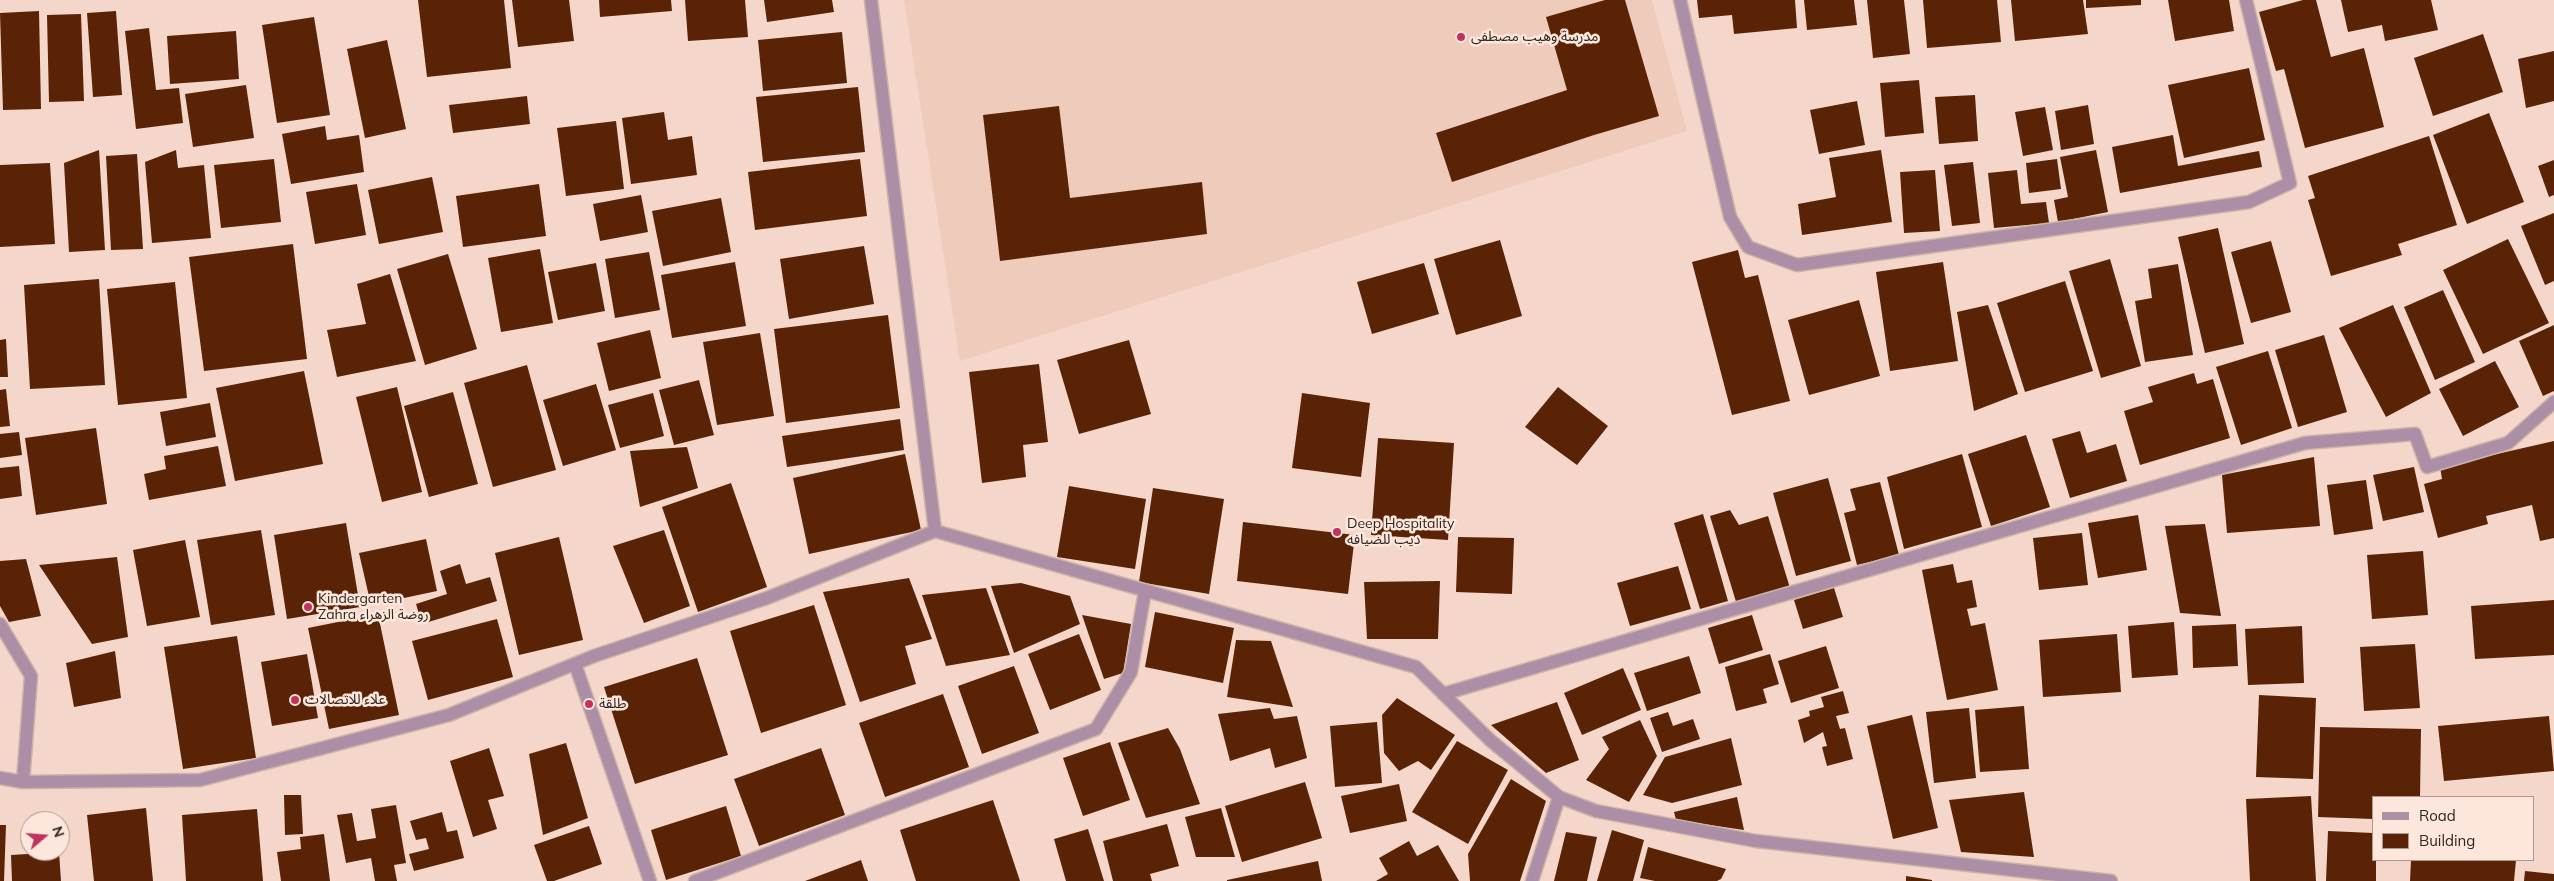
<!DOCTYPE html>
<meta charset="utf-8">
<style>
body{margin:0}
#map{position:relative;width:2554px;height:881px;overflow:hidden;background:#f4d7ca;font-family:Mulish,sans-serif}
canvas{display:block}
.legend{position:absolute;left:2372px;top:796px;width:162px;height:65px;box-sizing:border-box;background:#fde6db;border:1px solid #ab9991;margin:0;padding:6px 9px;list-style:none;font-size:15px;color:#302621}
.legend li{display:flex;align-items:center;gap:10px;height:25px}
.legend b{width:25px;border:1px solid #ab9991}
.north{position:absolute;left:20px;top:811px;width:50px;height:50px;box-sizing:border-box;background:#fde6db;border:1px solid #ab9991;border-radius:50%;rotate:72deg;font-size:14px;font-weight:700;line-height:20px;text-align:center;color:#302621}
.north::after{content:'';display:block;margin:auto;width:18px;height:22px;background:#c1335e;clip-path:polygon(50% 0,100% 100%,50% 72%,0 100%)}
</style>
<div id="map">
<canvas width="2554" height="881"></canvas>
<ul class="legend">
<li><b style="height:6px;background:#ad8ea7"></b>Road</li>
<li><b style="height:14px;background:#5a2306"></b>Building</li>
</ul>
<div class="north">N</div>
</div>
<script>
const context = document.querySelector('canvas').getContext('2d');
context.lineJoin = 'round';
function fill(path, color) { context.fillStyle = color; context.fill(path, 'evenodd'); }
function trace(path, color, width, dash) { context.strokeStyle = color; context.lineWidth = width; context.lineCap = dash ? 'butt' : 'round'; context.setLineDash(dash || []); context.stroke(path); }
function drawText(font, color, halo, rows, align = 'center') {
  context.font = font + ' Mulish,"Noto Sans Arabic",sans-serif'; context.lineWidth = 5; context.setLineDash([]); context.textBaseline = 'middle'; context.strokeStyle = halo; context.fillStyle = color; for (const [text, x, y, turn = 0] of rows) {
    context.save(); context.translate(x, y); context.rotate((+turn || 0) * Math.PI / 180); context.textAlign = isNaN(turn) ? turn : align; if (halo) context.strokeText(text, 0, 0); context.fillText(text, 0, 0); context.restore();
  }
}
fill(new Path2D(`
 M904,0H1652L1687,131L960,361Z`), '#eecbba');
fill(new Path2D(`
 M418,0H504L511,68L427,77Z
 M512,0H569L574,41L518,47Z
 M599,0H671L672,11L600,17Z
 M685,0H745L748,37L688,41Z
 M764,0H832L834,12L767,22Z
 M1605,0H1625L1659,116L1594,135L1452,182L1436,133L1567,90L1546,17Z
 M1697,0H1795L1797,28L1734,34L1732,15L1699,18Z
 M1804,0H1854L1857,25L1807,30Z
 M1867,0H1904L1910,54L1873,58Z
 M1923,0H1997L2001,42L1927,48Z
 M2011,0H2083L2088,34L2015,41Z
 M2086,0H2141V5L2086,8Z
 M2168,0H2229L2234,31L2175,41Z
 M2303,0H2316L2331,57L2364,48L2384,127L2305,148L2284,69L2276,71L2259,12Z
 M2341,0H2431L2438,30L2385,41L2382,25L2348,32Z
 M39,11L41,109L3,110L0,13Z
 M116,11L122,95L93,97L87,13Z
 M81,14L84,101L49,102L47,15Z
 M314,17L330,115L277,123L262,25Z
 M149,28L156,90L179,88L183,123L136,129L125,31Z
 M236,31L239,79L170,84L167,36Z
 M842,32L847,83L763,91L758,40Z
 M2483,34L2503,92L2433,116L2414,58Z
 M387,40L406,129L365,138L347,49Z
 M2554,51V101L2526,108L2518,59Z
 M2249,68L2265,140L2184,158L2168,85Z
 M1919,80L1924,133L1885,137L1880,83Z
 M246,85L254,138L193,147L185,94Z
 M858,87L865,152L763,162L756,97Z
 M1975,95L1978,141L1939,144L1935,97Z
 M527,96L530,124L453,133L449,105Z
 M1857,101L1865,145L1819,154L1810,110Z
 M2088,105L2094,144L2061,150L2055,111Z
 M1059,106L1070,198L1202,182L1207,234L1000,261L983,115Z
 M2045,107L2053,150L2023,156L2015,112Z
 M664,112L668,140L692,136L697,175L631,184L622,118Z
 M2489,113L2524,202L2467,224L2433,135Z
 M616,121L624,189L566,196L557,128Z
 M325,126L327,140L359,135L364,172L291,184L282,134Z
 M2173,135L2178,166L2259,151L2262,167L2120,193L2112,147Z
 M2429,136L2457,225L2398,244L2402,255L2331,276L2308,200L2315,198L2308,176Z
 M99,150L105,250L69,252L64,163Z
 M176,150L178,168L204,165L211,238L152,243L145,162Z
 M1881,150L1892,222L1802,235L1798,204L1836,197L1829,158Z
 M2096,150L2108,212L2058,222L2054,200L2068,197L2060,157Z
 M137,154L143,249L111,250L106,156Z
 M274,159L281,222L221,228L214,165Z
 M860,159L867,216L755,230L748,172Z
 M2057,159L2061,189L2029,193L2026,163Z
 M2554,160V195L2549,197L2538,166Z
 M1973,162L1980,223L1952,226L1944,165Z
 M50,163L55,244L0,247V165Z
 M1935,170L1940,231L1904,233L1900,172Z
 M2017,170L2021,204L2046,202L2049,223L1994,228L1988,173Z
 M432,177L443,232L379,244L368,190Z
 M357,184L366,235L315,244L306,192Z
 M539,184L546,236L463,247L456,196Z
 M641,195L648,232L600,241L593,204Z
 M721,198L731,252L663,266L652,211Z
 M2554,213V281L2545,285L2521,226Z
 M2218,228L2244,344L2205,353L2178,237Z
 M2508,239L2549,323L2483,354L2443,270Z
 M1500,240L1522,316L1456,335L1434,259Z
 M2271,241L2291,312L2251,323L2231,252Z
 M293,244L307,359L204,371L189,257Z
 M864,246L874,304L789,319L780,259Z
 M540,249L553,323L501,332L488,258Z
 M1738,250L1745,278L1758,275L1790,401L1732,415L1692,262Z
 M649,252L660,310L615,318L605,259Z
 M448,254L477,349L425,365L397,269Z
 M2110,259L2141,366L2101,378L2069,271Z
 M735,262L746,326L672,338L661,275Z
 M1943,262L1958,361L1890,371L1876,272Z
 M596,263L605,311L558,320L548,272Z
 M1424,263L1439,314L1372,334L1357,282Z
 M2178,264L2193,355L2145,362L2135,301L2152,298L2148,269Z
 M390,274L416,361L337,377L327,330L366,324L357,284Z
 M99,279L105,385L30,389L24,285Z
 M2065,281L2093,371L2025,392L1997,303Z
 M175,282L187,398L118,405L107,289Z
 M2443,290L2475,362L2435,380L2404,307Z
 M1859,300L1880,376L1809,395L1788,320Z
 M1988,305L2018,394L1974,411L1957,312Z
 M2393,305L2431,393L2386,417L2339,328Z
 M888,315L900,408L786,423L774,329Z
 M2554,325V391L2543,396L2519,341Z
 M650,330L661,378L609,391L597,343Z
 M760,333L774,416L717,425L703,342Z
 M2324,335L2347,412L2298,427L2275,350Z
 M6,339L8,377H0V340Z
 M1129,340L1151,414L1079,434L1057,360Z
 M2268,351L2292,428L2241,445L2216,367Z
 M2495,361L2519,407L2463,436L2439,389Z
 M1039,364L1048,442L1023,445L1026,477L982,483L969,372Z
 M527,365L556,470L493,487L464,383Z
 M304,371L323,464L235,481L216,388Z
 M2194,373L2197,384L2213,379L2230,438L2140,465L2124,411L2153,402L2148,387Z
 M699,380L714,435L674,445L659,390Z
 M596,384L616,450L563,466L543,400Z
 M397,387L422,492L382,502L356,397Z
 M1558,387L1608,426L1577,465L1525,427Z
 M6,389L10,426L0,427V390Z
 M453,392L478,484L429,497L404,406Z
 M653,393L664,436L620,448L608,405Z
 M1302,393L1370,403L1361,477L1292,468Z
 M210,403L216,437L166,446L160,412Z
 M900,419L904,450L787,467L782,436Z
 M96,428L107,504L36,515L25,438Z
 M2080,431L2087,453L2116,444L2127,481L2070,498L2052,439Z
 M19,432L22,455L0,458V434Z
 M2026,435L2050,507L1991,526L1968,454Z
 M1378,438L1454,443L1448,540L1371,535Z
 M2554,441V538L2540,541L2532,505L2486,516L2488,524L2438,538L2424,484L2442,479L2440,467Z
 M218,446L226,486L149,500L144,474L166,469L164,456Z
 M687,447L698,488L640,507L630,451Z
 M905,454L921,530L809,554L793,478Z
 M1962,454L1982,527L1904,549L1887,477Z
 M2314,457L2320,526L2227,533L2222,475Z
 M19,466L22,496L0,499V468Z
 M2414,467L2424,512L2383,521L2373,475Z
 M1828,478L1851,561L1796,576L1773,493Z
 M2366,480L2373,529L2334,535L2327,485Z
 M1880,482L1899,555L1857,565L1844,513L1856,510L1850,489Z
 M731,483L767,587L698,612L662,507Z
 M1069,486L1146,499L1135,569L1057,557Z
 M1153,488L1224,499L1209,594L1139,582Z
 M1730,510L1739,525L1768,516L1790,588L1737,605L1710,516Z
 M1703,514L1728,601L1700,609L1674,523Z
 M2138,515L2147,570L2098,578L2088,523Z
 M1243,522L1355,535L1348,594L1237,581Z
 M346,523L360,607L287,619L274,535Z
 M2205,524L2221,616L2180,613L2165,526Z
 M261,530L275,615L211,625L197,540Z
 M664,530L690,606L644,623L613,546Z
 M2082,533L2088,585L2039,590L2033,538Z
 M559,537L583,640L519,655L495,553Z
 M1458,537L1514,538L1512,594L1456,592Z
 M426,539L437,591L371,605L359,553Z
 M185,540L200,617L147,626L133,550Z
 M2423,551L2428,615L2372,619L2367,555Z
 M117,557L128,637L92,644L39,565Z
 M26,559L41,616L9,622L0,606V561Z
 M460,564L466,584L490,577L497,601L422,624L416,604L447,594L440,571Z
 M1953,564L1957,583L1972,580L1977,607L1967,609L1971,626L1985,623L1998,690L1947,700L1922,570Z
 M1678,566L1691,609L1630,626L1617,583Z
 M909,578L932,639L905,646L916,684L860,702L823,592Z
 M1440,581L1438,639H1367L1364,582Z
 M1021,583L1070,596L1080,624L1014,653L991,586Z
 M986,588L1010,655L946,666L922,595Z
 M1834,588L1843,617L1803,629L1794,600Z
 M2554,600V655L2475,659L2471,606Z
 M814,605L846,705L761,733L730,631Z
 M1155,612L1234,628L1223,683L1145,667Z
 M378,614L399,715L329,729L308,628Z
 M1082,615L1131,624L1123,673L1104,679Z
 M1752,615L1763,650L1719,664L1708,628Z
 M497,619L513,677L428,700L412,641Z
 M2174,622L2178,675L2132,678L2128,626Z
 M2236,624L2238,666L2193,668L2192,626Z
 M2302,626L2304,683L2248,685L2245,629Z
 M1079,634L1101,690L1050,710L1028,654Z
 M2117,634L2121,692L2043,697L2039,640Z
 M237,636L256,758L183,769L164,647Z
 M1236,640L1271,641L1293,707L1227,697Z
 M2415,644L2420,708L2364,711L2360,647Z
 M1826,646L1839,688L1791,703L1778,661Z
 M115,651L121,698L74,707L66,663Z
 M307,654L318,718L272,726L261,662Z
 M1770,654L1779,684L1763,689L1767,703L1736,711L1725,667Z
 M1689,656L1701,693L1647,711L1634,673Z
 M697,658L728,755L635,784L604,687Z
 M1014,666L1039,733L982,754L958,686Z
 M1623,668L1641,710L1582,735L1564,693Z
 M1843,691L1849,713L1836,716L1840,729L1845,728L1853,759L1827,766L1822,747L1827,746L1823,732L1804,743L1798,720L1810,716L1809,711L1824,707L1821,697Z
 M943,694L969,767L885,797L859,723Z
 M2259,695L2316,698L2313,779L2256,777Z
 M1397,698L1455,735L1431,770L1418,761L1399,771L1384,753L1382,715Z
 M1557,702L1579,760L1546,773L1491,725Z
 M2024,706L2029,769L1980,772L1975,710Z
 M1270,708L1274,719L1297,716L1307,758L1275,768L1270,748L1230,761L1218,714Z
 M1969,708L1976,778L1934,783L1926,712Z
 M1668,712L1673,726L1693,719L1700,739L1662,752L1650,718Z
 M1912,715L1938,828L1893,839L1867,726Z
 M2549,716L2554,771L2444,781L2438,726Z
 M1640,720L1657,756L1629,802L1586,780L1609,749L1602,737Z
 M1377,722L1382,783L1335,787L1330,726Z
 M2320,727L2421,729L2420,797H2373V819L2318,817Z
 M1168,728L1180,749L1200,804L1146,818L1118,743Z
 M1731,738L1742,785L1672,803L1643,795L1665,757Z
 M1457,741L1508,770L1468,844L1412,812Z
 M1110,742L1130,800L1083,816L1063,758Z
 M566,743L588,818L543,835L529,754Z
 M489,748L504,796L488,800L497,829L473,837L450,761Z
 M821,748L845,815L759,846L734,779Z
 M1511,779L1546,801L1520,881H1470L1468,854Z
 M1305,782L1322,838L1242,862L1225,806Z
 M1399,784L1407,821L1350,833L1341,796Z
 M2024,792L2034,857L1961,852L1949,800Z
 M284,795H301L303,834L285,835Z
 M2311,796L2316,881H2250L2246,799Z
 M1737,797L1744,830L1676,820L1674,812Z
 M993,800L1020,881H916L900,830Z
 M396,805L406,863L394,865L397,881H375L371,858L346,863L337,815L352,813L357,841L376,838L371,809Z
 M726,806L741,856L666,880L651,830Z
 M146,808L153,881H94L87,815Z
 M1221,808L1235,857H1196L1185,817Z
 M257,809L263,881H186L182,815Z
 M442,812L447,832L457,830L464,858L414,871L409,854L429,849L426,838L416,840L410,821Z
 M1167,824L1179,866L1150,874L1152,881H1113L1103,841Z
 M0,825H6L4,881H0Z
 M589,826L602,864L554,881H547L534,845Z
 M1088,829L1104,881H1066L1054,839Z
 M1612,830L1644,840L1633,881H1597Z
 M2328,831L2373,833V860H2376V881H2326Z
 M1566,832L1597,837L1587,881H1554Z
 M324,834L330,881H281L277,852L301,849L300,837Z
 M1409,841L1417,856L1438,845L1459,881H1376L1388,874L1379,858Z
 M1648,847L1726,869L1721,879L1717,881H1655L1640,878Z
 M59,852L61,881H12L11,855Z
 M861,860L868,881H805Z
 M2411,860H2516L2514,881H2410Z
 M1318,861L1322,881H1227V880Z
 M2525,871L2554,874V881H2524Z
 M1906,876L1932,880V881H1906Z`), '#5a2306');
const minor = new Path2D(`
 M871,0L935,531
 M1680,0L1730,217L1748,247L1797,265L2249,202L2290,183L2246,0
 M0,624L31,676L23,782
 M575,664L650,881
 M1443,694L2305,443L2415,434L2427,467L2508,443L2554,402
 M0,778L23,782L200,780L449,715L594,656L767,598L935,531L1416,667L1490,740L1559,797L1596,811L1756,841L2111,881
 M695,881L1096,729L1131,672L1145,591
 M1532,881L1559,797`);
trace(minor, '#cdb4a8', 15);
trace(minor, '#ad8ea7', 12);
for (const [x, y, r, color] of [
 [1461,37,5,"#c1335e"],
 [1337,532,5,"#c1335e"],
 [308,607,5,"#c1335e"],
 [295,700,5,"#c1335e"],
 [589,704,5,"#c1335e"]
]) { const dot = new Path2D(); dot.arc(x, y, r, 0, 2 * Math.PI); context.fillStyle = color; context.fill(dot); trace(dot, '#fde6db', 2); }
drawText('14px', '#302621', '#fde6db', [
 ["مدرسة وهيب مصطفى",1471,37],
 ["Deep Hospitality",1347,524],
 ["ديب للضيافه",1347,540],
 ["Kindergarten",318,599],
 ["Zahra روضة الزهراء",318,615],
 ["علاء للاتصالات",305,700],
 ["طلقة",599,704]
], 'left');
</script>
